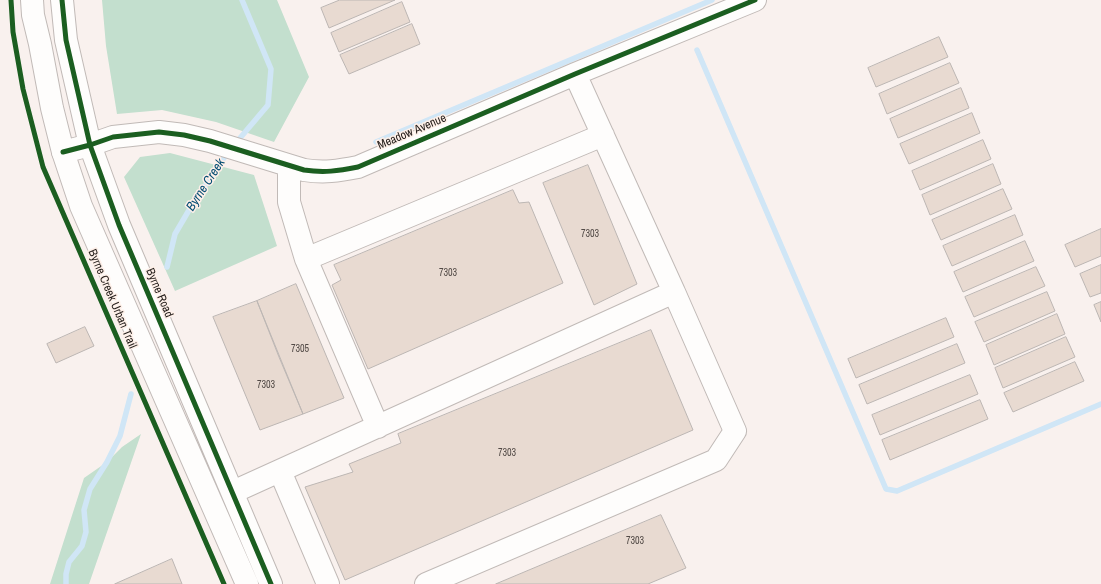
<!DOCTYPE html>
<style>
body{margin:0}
canvas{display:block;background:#f9f1ee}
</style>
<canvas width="1101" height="584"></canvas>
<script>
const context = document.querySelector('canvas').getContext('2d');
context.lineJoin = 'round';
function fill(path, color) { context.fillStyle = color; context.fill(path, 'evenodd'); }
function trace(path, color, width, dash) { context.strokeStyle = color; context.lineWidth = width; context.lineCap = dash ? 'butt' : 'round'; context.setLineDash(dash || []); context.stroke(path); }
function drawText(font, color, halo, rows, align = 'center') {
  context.font = font + ' "Archivo Narrow",sans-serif'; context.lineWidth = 3; context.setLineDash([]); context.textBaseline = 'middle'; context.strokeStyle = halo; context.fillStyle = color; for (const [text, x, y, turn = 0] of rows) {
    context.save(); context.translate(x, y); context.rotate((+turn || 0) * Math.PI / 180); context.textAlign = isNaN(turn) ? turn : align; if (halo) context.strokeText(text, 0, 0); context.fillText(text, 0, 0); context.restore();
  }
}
fill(new Path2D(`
 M102,0H277L309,77L274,142L216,122L162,110L117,114L106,46Z
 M170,153L254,175L277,246L175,291L124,177L140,157Z
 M141,434L89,584H50L84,478L107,462L122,447Z`), '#c3dfce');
trace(new Path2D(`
 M697,50L886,489L897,491L1101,404
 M376,142L712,0
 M235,144L268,105L271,69L242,0
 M167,267L175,234L192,205L228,152
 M66,584V574L69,562L82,546L86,532L84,510L90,489L107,462L120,436L131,394`), '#d0e6f6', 5.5);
const building = new Path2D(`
 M340,0H395L329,28L321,8Z
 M402,2L410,22L339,52L331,33Z
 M412,24L420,44L349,74L340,55Z
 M939,37L948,57L876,87L868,68Z
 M950,63L959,83L887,114L879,94Z
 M961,88L969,108L898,138L890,119Z
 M972,113L980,133L909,164L900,144Z
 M983,140L991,159L920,190L912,171Z
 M993,164L1001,184L930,215L922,195Z
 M588,165L637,284L594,305L543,183Z
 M1003,189L1012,209L941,240L932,220Z
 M513,190L519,203L529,202L563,283L368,369L332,285L341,280L334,265Z
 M1015,215L1023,235L952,266L943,246Z
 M1101,229V256L1075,267L1065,245Z
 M1025,241L1034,261L963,292L954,272Z
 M1101,265V293L1090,297L1080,274Z
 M1036,267L1045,286L974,317L965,297Z
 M296,284L344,398L303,414L257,301Z
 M1047,292L1055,311L984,342L975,322Z
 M257,301L279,357L303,414L260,430L213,317Z
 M1101,302V322L1094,305Z
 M1057,314L1065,334L994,365L986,345Z
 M946,318L954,337L856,378L848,359Z
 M85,327L94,346L56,363L47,344Z
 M651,330L693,430L345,580L305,487L353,472L349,464L401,443L398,434Z
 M1066,337L1075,357L1003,388L995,368Z
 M957,344L965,363L867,404L859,385Z
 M1075,362L1084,381L1013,412L1004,393Z
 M970,375L978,394L880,435L872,415Z
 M980,400L988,419L890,460L882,440Z
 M661,515L686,568L648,584H496Z
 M172,559L182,584H115Z`);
fill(building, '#e8dad1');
trace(building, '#bcb6b3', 1);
const minor = new Path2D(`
 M63,152L90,145L113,137L159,132L184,135L210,141L304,170C324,173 338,171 358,167L575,74L755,0
 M289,166V202L306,259L603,135
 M306,259L378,427
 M280,471L328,584
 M233,492L674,292L575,74
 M426,584L716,460L735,431L674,292`);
const major = new Path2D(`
 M32,0L33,15L40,44L52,108L63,152L81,206L247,584
 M62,0L66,40L90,145L119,225L271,584`);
trace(minor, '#c1bab7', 24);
trace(major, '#c1bab7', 24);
trace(minor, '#fefdfc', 22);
trace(major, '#fefdfc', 22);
trace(new Path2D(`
 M11,0L13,32L23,89L43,167L224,584
 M62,0L66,40L90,145L119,225L271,584
 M63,152L90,145L113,137L159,132L184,135L210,141L304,170C324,173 338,171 358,167L575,74L755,0`), '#1b5e20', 5);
drawText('10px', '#524a46', null, [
 ["7303",590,234],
 ["7303",448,273],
 ["7305",300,349],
 ["7303",266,385],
 ["7303",507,453],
 ["7303",635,541]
]);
drawText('12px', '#201a17', '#fef0e9', [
 ["Meadow Avenue",412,132,-23],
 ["Byrne Road",159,293,67],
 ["Byrne Creek Urban Trail",112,299,67]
]);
drawText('italic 13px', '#054e74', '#fef0e9', [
 ["Byrne Creek",206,185,-57]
]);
</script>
